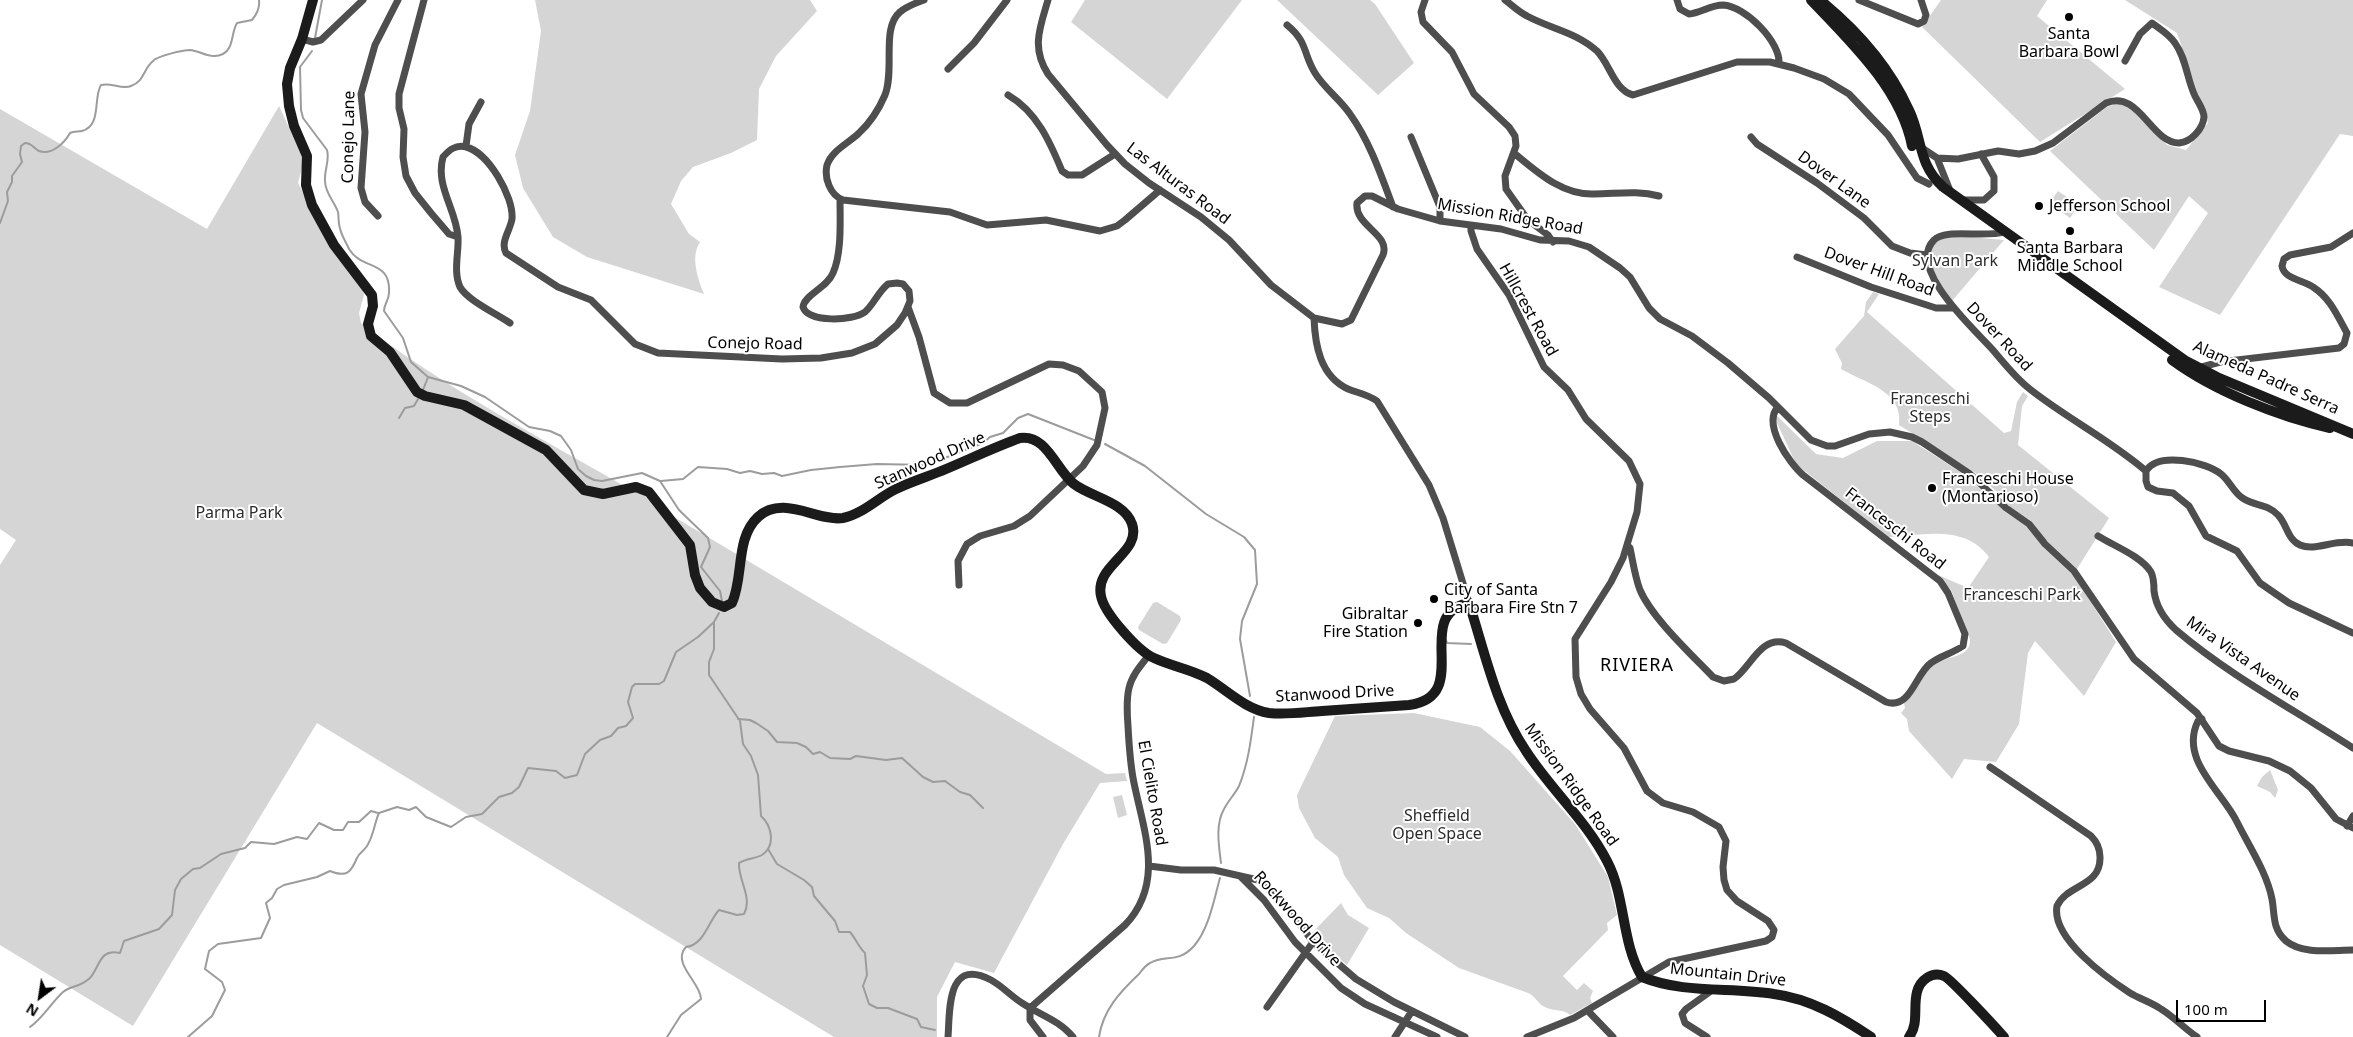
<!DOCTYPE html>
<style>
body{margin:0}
#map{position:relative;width:2353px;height:1037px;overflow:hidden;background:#fff;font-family:"Noto Sans",sans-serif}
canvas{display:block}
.north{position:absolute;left:15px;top:972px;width:50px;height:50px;-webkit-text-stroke:4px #fff;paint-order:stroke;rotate:211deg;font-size:14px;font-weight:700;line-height:20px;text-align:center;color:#000}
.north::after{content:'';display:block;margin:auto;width:18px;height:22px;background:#000;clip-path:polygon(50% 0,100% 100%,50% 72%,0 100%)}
.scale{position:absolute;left:2176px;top:1000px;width:90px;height:22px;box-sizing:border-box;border:2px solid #000;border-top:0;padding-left:6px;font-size:15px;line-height:18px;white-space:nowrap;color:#000;-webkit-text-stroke:4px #fff;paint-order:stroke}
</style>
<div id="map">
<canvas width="2353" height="1037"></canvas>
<div class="north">N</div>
<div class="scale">100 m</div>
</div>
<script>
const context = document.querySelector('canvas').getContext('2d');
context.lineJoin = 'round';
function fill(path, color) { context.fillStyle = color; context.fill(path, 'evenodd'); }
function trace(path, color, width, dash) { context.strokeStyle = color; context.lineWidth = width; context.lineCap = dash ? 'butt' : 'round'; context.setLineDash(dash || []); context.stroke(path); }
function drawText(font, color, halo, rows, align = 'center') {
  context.font = font + ' "Noto Sans",sans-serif'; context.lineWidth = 4; context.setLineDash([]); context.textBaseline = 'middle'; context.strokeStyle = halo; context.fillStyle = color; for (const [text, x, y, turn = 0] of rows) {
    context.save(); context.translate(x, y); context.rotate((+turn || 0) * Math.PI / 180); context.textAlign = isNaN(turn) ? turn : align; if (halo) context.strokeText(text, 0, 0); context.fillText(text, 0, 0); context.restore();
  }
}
fill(new Path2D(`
 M535,0H810L817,11L776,56L759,89L757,140L731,153L693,167L681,181L671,204L689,234L700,242C690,257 698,279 704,294L587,257L553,237L523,188L515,155L530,111L541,31Z
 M1085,0H1242L1167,99L1071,22Z
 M1277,0H1370L1375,4L1414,63L1378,95Z
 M1941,0H2047L2037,16L2125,89L2040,142L1922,27Z
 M2125,0H2353V136L2340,134L2220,315L2159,287L2208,213L2189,196L2154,250L2050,151L2107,107L2119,103L2130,108L2167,145L2186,150L2208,123L2177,33Z
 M279,106L304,160L298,183L323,230L362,284L364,295L359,313L361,323C444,388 540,437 631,490L641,488L654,505L1106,774L1125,773L1127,781L1100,783L1063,844L994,973L955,962L937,997V1037H834L317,723L133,1026L0,945V565L16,540L0,529V109L207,229Z
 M2058,191L2079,205L2070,218L2049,203Z
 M1946,235L2004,240L1952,301C1938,281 1927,268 1933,243Z
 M1873,292L1879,294L1867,312L2004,433L2011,431L2017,402L2023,392L2028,396L2022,406L2018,445L2109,518L2077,569L2045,539L2030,520L2011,508L1996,491L1974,472L1899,425C1904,391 1865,383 1841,369L1842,363L1835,349L1864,316L1866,302Z
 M1771,410L1816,454L1843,458L1877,441H1912L1965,475L2005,512L2025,525L2044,548L2075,577L2116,642L2084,696L2035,641L2028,653L2019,724L1996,762L1964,759L1952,779L1909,731L1907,719L1901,713L1905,708L1904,703C1917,693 1922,675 1934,665C1945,656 1972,658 1970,639L1951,590L1936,574L1968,588L1989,557C1965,524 1923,535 1888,537L1796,464Z
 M1157,602L1180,616L1181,620L1167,643L1163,644L1139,630L1138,627L1153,603Z
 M1414,713L1480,727L1510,751L1575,824L1608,877L1617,915L1607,923L1608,930L1563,976L1577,990L1584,983L1593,991L1590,998L1592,1003L1570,1015C1562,1008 1552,1012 1543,1006C1537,1002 1535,996 1528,993L1459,968L1406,933L1389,918L1367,908L1344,875L1338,857L1315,838L1299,808L1297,795L1335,716Z
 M2270,770L2278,790L2275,798L2270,792L2257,786L2262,777Z
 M1122,795L1127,815L1118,818L1113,797Z
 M1341,903L1348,915L1369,928L1347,965L1326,948L1312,933Z`), '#d5d5d5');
trace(new Path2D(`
 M315,38L322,0
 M312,51L300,67L301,110L303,118L327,150C330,161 324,170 325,181C325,193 334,201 338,212C339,217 338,223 340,228C341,235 346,242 349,249C362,271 391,259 389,293C389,300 384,304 384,311L403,338L411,362L428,377L461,386L485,397L529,427L550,431L561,436L571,450L578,469L586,476L594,480L602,481L642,473L660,481L679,510L708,538L710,547L701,567L720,591L722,601
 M0,223L8,201L7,192L12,182V176L22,162L20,154L21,146L25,143C32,143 33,148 39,151C52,156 65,142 70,133C74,131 78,132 82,131C102,126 93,97 101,85C111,82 122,90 131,86C145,81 143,69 153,61C157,56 183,50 190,50C201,51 211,60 223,54C234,48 231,33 237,23L252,20C257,14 260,8 259,0
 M423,390L428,377
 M399,418L405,408L414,406L418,399
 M1105,444L1145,466L1206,514L1244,537L1255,550L1257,584L1242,621L1240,639L1250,696
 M661,481L683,479L698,467L727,469L740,473L750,471L762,474L774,473L782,476L811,470L840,467L877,464L927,465L983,443L990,437L1003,433L1018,418L1028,414L1094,440
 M1446,640L1447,643L1471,644
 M738,719L750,720L756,723L768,731L777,742L797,743L806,747L813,754L820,752L830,758L850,759L856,756L886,760L902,758L923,777L933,782L945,781L960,792L970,795L983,808
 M768,849L777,864L804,880L812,887L814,896L835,921L839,932H850C856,939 859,948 865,953L867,975L863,986L869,1004L877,1008H888L917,1019L921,1027L935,1030
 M1221,863C1219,846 1215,825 1224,809C1228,801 1235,794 1239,786C1248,764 1251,740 1254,717
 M30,1027C43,1018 51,1003 63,992C72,985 79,988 90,978C100,967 99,948 120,953L124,941L159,929L172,915L175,890L181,879L193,869L200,868L221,854L245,848L251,842L274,844L297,837L307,839L319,823L334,830H343L348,822H359L371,811L378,813
 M188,1037L212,1016L225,990L222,982L205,969L209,951L218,944L261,938L270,918L266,903L272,898L277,889L284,885L317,877L330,871C347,878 351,872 357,858C359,853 364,851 367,846C374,835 374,824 379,813L397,807L409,810L416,807L426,817L451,827L466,817L482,814L499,797L512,793L519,787L528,768L556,771L565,778L577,775L585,754L600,740L611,736L618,728L626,726L633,718L628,702L632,687L635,684H659L664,681L676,652L698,637L714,622
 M667,1037L681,1015L701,999C701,983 671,963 686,947C704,945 708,922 719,910L737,915L744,914C753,898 738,880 739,863C746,858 755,859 762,855C776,846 772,826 761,816L758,775L751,756L743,744L740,721L709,675V662L714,649V622L719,613
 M1099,1037C1103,1010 1120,992 1139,974C1142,970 1146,965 1150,963C1165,954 1178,964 1194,946C1209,929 1214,899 1220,878`), '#9c9c9c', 2);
trace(new Path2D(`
 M424,0L399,94V108L404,129L403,157L406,176L415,193L431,213L449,234L458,237
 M924,0C916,3 907,6 900,12C881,28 895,69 885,95C879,109 871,122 859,133C849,143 832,150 827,165C824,178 830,195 843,200L950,212L987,225L1046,220L1100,231L1117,226L1125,220L1160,190
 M1048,0C1040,27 1031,48 1048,74L1107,145L1125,164L1149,183L1201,217L1229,240L1271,285L1314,318
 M1425,0L1421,12L1423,22L1452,52L1474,94L1509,127L1515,136L1516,146L1505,176L1506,189L1528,220L1548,235L1553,242
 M1505,0C1513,6 1519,12 1527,16C1551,29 1576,32 1597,51C1610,64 1614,90 1633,95L1737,62H1770L1794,68L1824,79L1849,94L1888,135L1917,178L1929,184
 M1677,0L1680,9L1689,14C1700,13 1711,5 1723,5C1745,6 1781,42 1779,64
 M1859,0L1918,24L1924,21L1926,15L1921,0
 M1287,25C1308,42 1303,54 1315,73C1324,88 1340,99 1350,114C1370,142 1381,175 1393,207
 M302,39L313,42L321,40L363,0
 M948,69L974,43L1007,0
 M1008,95C1037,112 1050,142 1062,171L1068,175H1082L1115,154
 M1411,137L1440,207V221
 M1751,137L1757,144L1817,183L1864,218L1892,246L1910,253L1927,255
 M466,146L469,124L481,102
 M1919,146L1937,158L1951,193
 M1514,153C1537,172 1562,195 1594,194C1616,194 1637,190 1659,196
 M1937,158L1958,159L1998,151L2019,154L2035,151L2053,143L2106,103C2139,89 2151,143 2179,143C2191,142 2203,129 2204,117C2204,110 2198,102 2195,96C2187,79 2186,58 2175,43C2169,34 2160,29 2152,23L2140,34L2125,61
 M1960,200H1984L1994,191V177L1981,154
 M378,216L365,202L361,188L365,132L361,94L375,45L398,0
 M1471,227V231L1477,249L1509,295L1544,367L1568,390L1586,419L1629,461L1640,484L1637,512L1623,558L1611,582L1575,639L1576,677L1581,694L1590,709L1624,748L1647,791L1663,803L1693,812L1719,827L1726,841L1723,867L1724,880L1727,890L1737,901L1768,921L1774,930L1772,937L1766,941L1669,962L1574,1018L1527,1037
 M2004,232C1984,238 1945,228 1934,240C1906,268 1974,329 1992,349C2004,363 2016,379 2031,390C2068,419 2110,440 2146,471
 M1797,257L1871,287L1936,308H1954
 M908,307L919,337L934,393L950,403H967L1049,364L1063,365L1079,371L1102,392L1105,408L1097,445L1083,466L1030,516L1014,526L980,536L967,544L958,561L959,585
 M1314,318L1342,324L1351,320L1383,255C1391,234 1354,226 1357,203L1365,196H1372L1398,209L1440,221L1501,229L1540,240L1569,241L1589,247L1620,268L1630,277L1649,308L1660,319L1692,336L1728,363L1769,398L1811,440L1827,446H1835L1869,434L1890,432L1912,437L1922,442L1970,474L2006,508L2029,524L2045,544L2074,571L2134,659L2197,713L2219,746L2229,751L2269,761L2290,771L2311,788L2336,819L2353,828
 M1314,318C1315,345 1320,376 1348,389C1358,393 1367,394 1377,401L1429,485L1443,518L1469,603
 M510,323C497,314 467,300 460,287C453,272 459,252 458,237C456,209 435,186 443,157C449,150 456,144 466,147C488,152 514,197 512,219C510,231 500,242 506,253L558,287L591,300L635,344L658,353L782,359L821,358L852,353L875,344L897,325L905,313L910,301L909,291L903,284L897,283L888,284C878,292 874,304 865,312C853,321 808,323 803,307C804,295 827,288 833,273C842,253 840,221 840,199
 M2198,368L2220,362L2339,348L2344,344L2347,333C2337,315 2330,298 2313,287C2303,280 2284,279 2282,266L2284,259L2290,255L2331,247L2353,233
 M2146,471V481L2148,487L2157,491L2173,493L2189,506L2206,536L2237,551L2260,583L2289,603L2353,633
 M2146,471C2158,451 2206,462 2221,474C2230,481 2234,494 2244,499C2255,506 2268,504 2278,515C2287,524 2287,539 2300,545C2315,552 2334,539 2353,543
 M2098,536C2114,546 2141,556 2151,572C2154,578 2154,585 2154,591C2156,607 2164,619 2176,630C2230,676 2293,709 2353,748
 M1628,546L1630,548C1633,562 1635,577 1640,590C1652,618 1691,654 1713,677L1724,681L1734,679C1751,667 1761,635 1786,643L1886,702C1911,710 1915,674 1931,663C1940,656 1953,653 1963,646L1965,634L1948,593L1940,581L1803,475C1789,463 1762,424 1778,407
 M2202,719L2198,721C2179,760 2222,791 2237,822C2249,846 2267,873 2272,899C2275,915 2272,929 2286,941C2303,955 2332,950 2353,950
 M1990,767L2091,836C2097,842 2100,849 2100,857C2101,887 2067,884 2057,906C2051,938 2107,978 2130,993C2140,999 2151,1002 2161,1009C2174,1017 2184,1028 2197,1037
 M2347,826L2353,816
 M1149,866L1181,870H1214L1258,880L1280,898L1313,942L1356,979L1394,1002L1465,1037
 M1241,877L1264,900L1295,942L1341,988L1365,1004L1437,1037
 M1267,1007L1313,942
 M1588,1011L1613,1037
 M948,1037C950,1012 946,956 991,980C1002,986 1011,996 1022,1003C1040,1015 1059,1020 1073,1037
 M1043,1037L1030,1020V1008L1125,925C1165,883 1144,832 1134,783C1130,764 1129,745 1128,726C1127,713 1126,700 1129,688C1132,675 1141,665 1149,655
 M1395,1037L1412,1011
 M1707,1037L1685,1023L1682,1014L1686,1009L1711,991`), '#4e4e4e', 7);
trace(new Path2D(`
 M313,0L302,39L290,68L287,84L289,106L294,126L307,156L306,185L312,205L334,245L372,295L373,306L368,324L371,336L390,352L417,392L425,396L464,405L546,450L584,490L603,494L636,487L649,492L690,545L695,575L700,588L712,602L724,607L732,603C744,577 735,538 758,517C783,494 818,522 843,518C863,514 879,497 896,489C912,481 930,476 946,469C970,459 995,447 1020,438C1047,434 1056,470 1074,484C1091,497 1125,502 1132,524C1142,553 1094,565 1101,596C1104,613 1138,651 1154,658C1171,666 1190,669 1207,678C1227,690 1245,709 1269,713C1287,715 1305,712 1322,711C1351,709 1380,707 1409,705C1475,696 1410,615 1469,603C1485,653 1496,707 1526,751C1551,790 1586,820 1607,861C1626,897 1621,942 1642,977C1684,994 1730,987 1774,994C1811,999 1841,1017 1871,1037
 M1811,0C1850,41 1901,89 1912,146
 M1820,0C1857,30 1889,66 1909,110C1923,139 1917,163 1943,187L2186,361L2217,377L2353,434
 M2172,360C2214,391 2279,417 2330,428
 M1909,1037C1919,1024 1913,1007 1917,992C1920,980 1932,971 1944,976C1951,979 1996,1028 2004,1037`), '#1b1b1b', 10);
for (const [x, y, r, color] of [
 [2069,17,5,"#000"],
 [2039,206,5,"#000"],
 [2070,231,5,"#000"],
 [1932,488,5,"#000"],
 [1434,599,5,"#000"],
 [1418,623,5,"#000"]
]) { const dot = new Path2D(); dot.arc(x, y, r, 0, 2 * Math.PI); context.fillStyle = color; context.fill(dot); trace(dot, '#fff', 2); }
drawText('16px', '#000', '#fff', [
 ["Santa",2069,34,"center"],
 ["Barbara Bowl",2069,52,"center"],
 ["Jefferson School",2049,206],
 ["Santa Barbara",2070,248,"center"],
 ["Middle School",2070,266,"center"],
 ["Franceschi House",1942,479],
 ["(Montarioso)",1942,497],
 ["City of Santa",1444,590],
 ["Barbara Fire Stn 7",1444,608],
 ["Gibraltar",1408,614,"right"],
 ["Fire Station",1408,632,"right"]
], 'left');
drawText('16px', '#000', '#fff', [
 ["Conejo Lane",349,137,-89],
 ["Dover Lane",1834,180,36],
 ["Las Alturas Road",1178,184,37],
 ["Mission Ridge Road",1510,217,10],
 ["Dover Hill Road",1879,272,20],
 ["Hillcrest Road",1528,310,61],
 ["Dover Road",1999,337,47],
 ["Conejo Road",755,344,1],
 ["Alameda Padre Serra",2266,378,24],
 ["Stanwood Drive",930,461,-24],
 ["Franceschi Road",1895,529,38],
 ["Mira Vista Avenue",2243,659,35],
 ["Stanwood Drive",1335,694,-3],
 ["Mission Ridge Road",1571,785,54],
 ["El Cielito Road",1152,793,80],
 ["Rockwood Drive",1297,919,48],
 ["Mountain Drive",1728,975,6]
]);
drawText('16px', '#2c2c2c', '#fff', [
 ["Sylvan Park",1955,261],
 ["Franceschi",1930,399],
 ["Steps",1930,417],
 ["Parma Park",239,513],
 ["Franceschi Park",2022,595],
 ["Sheffield",1437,816],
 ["Open Space",1437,834]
]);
context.letterSpacing = '1px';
drawText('18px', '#000', '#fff', [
 ["RIVIERA",1637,666]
]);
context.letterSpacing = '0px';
</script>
